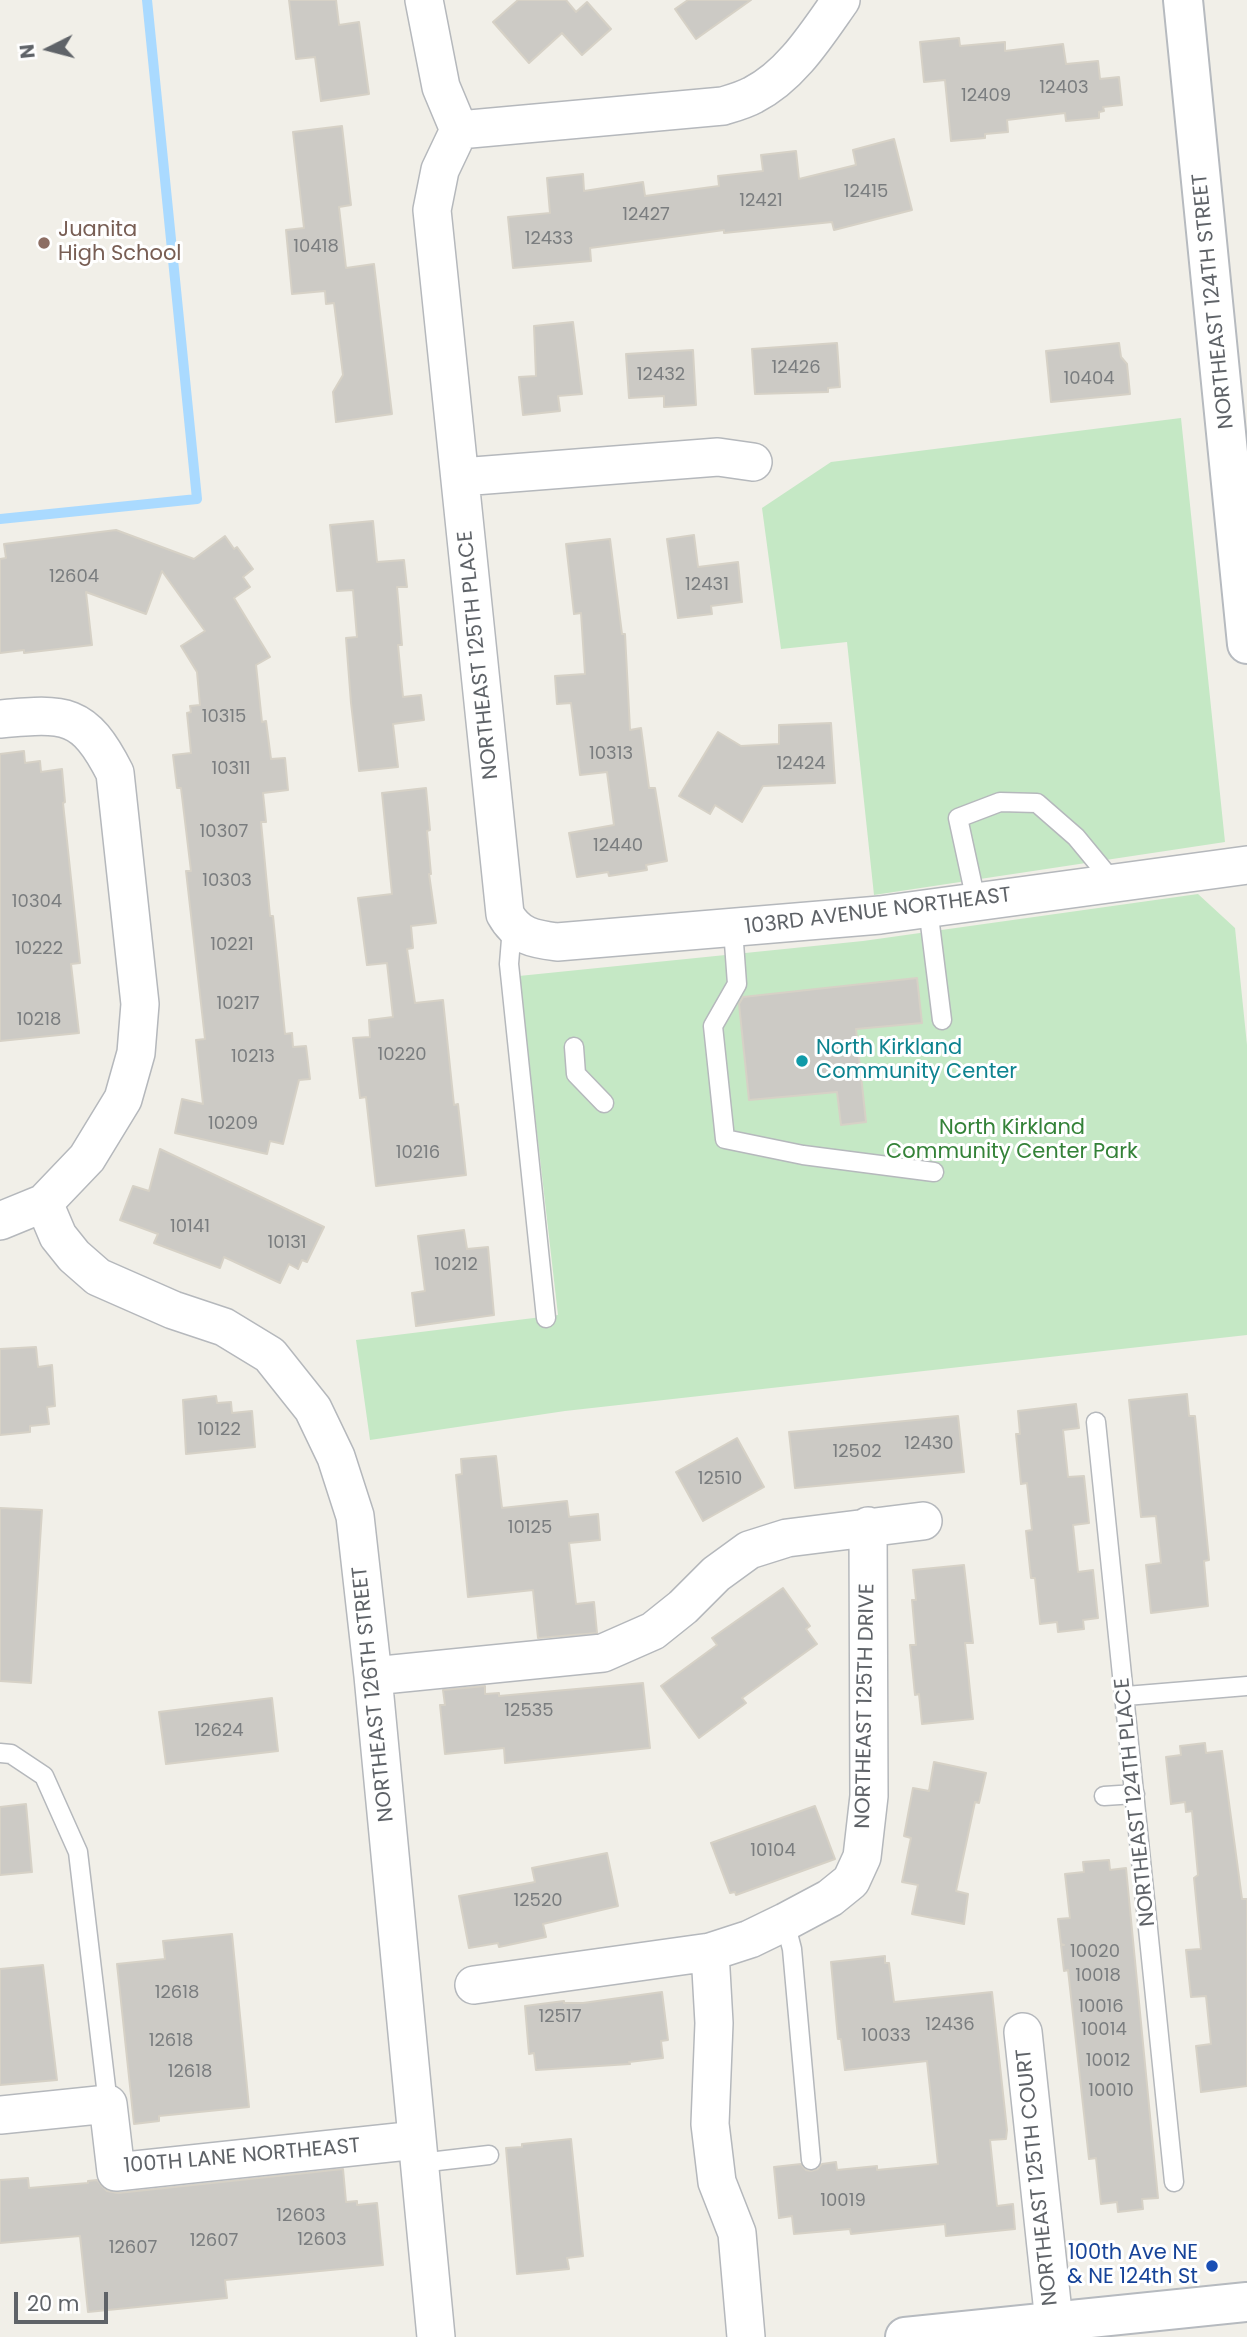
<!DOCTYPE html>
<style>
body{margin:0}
#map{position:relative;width:1247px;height:2337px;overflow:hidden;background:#f1efe8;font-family:Poppins,sans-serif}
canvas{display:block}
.north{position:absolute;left:14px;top:14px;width:70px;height:70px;-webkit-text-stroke:5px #fff;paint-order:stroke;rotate:264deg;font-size:19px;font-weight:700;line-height:28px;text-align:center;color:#5f6368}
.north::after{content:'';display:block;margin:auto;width:24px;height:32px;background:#5f6368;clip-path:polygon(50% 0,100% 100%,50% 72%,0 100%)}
.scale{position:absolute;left:14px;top:2292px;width:94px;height:32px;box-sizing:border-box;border:4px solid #5f6368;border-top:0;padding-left:9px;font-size:21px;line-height:24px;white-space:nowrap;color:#5f6368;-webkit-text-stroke:5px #fff;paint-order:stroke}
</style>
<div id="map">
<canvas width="1247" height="2337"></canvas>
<div class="north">N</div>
<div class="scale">20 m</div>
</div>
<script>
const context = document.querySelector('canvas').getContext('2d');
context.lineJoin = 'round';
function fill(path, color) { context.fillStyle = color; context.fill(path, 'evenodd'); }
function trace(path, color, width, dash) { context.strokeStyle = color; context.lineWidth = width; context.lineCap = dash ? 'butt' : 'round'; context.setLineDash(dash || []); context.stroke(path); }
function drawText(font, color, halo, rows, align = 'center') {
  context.font = font + ' Poppins,sans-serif'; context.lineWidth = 6; context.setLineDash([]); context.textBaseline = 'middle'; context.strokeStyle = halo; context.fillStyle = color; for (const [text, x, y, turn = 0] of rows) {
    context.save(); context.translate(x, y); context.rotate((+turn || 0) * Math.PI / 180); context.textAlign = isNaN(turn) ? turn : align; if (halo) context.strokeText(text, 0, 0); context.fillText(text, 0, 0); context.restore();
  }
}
fill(new Path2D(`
 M1181,418L1225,842L874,895L847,642L781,649L762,508L831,462Z
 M1198,894L1235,928L1247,1045V1335L565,1411L370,1440L356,1340L558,1315L519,976L863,941Z`), '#c5e8c5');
trace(new Path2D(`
 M0,519L197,499L147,0`), '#aadaff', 10);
const building = new Path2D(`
 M289,0H336L339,25L359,22L369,94L321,101L315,57L296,59Z
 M518,0H566L576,12L587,2L611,29L582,55L562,33L529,63L493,22Z
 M688,0H751L696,39L675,9Z
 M959,38L960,46L1005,42V51L1063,44L1066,64L1098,61L1100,79L1119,77L1122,105L1103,107L1104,111L1099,112V118L1066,121L1065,113L1007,120L1008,132L985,134V138L951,141L945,80L924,82L920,42Z
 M342,126L351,205L339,207L346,268L374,264L392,414L336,422L333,392L343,375L334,303L326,304L325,291L292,294L286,230L304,228L293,132Z
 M894,139L912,210L834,230L832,222L724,233V230L590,248L591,261L513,268L508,217L550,213L547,178L583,174L584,191L643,182L645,196L719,186L718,176L763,171L761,155L796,151L799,179L856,165L853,150Z
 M573,322L582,394L558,396L560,411L523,415L519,377L536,376L534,326Z
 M837,343L840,387L828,388V392L755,394L752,349Z
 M1119,343L1121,357L1127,364L1130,394L1051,402L1046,351Z
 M693,350L696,405L664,407V396L629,398L626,354Z
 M373,521L377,562L404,560L407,587H397L402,645H398L403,697L421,695L424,720L393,724L398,767L359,771L351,703L346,638L357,637L353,590L337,591L330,525Z
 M116,530L194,559L225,536L234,549L237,547L253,569L243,577L250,587L234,598L270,657L256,665L262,722L266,721L271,759L285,758L288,790L263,793L266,822H261L270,916H273L285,1034L292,1033L293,1047L306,1046L310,1079L299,1080L283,1144L270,1141L267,1154L175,1133L182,1099L203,1104L196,1040L205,1039L186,871H191L181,788H177L173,755L191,753L187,713L191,712L190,706L200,705L197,672L181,646L205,631L162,571L146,614L86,592L92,645L24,653V650L0,653V559L6,558L4,544Z
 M694,535L698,567L738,562L742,602L711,606L712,614L678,618L667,539Z
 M610,539L622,634H625L630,730L641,728L649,788H655L667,861L646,865L647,870L609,876L608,872L577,877L569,833L614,825L607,772L580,775L571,703L557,704L555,676L585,674L581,613L574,614L566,544Z
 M831,723L835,783L763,786L742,822L715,805L710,814L679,796L718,732L741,746L779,744V725Z
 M24,751L25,763L40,761L41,772L62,769L65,802L63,803L80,963L71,964L79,1033L0,1041V754Z
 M426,788L430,830L427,831L431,874H429L436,923L411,926L413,948L407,949L415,1003L443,1000L454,1105L458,1104L466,1175L376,1186L366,1097L360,1098L353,1038L370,1037L369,1020L393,1017L387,963L367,965L358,898L392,894L382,793Z
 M917,978L922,1023L856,1029L866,1122L841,1125L837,1092L749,1100L739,1004L743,997Z
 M160,1149L324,1227L307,1262L302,1260L298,1269L289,1264L280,1283L224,1257L220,1268L154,1243L158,1234L120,1220L133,1186L149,1191Z
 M464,1230L467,1249L488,1247L494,1315L416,1326L412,1293L425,1291L418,1236Z
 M36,1347L38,1367L52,1365L55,1406L47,1407L49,1424L30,1426V1432L0,1435V1349Z
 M1187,1394L1189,1416H1195L1204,1510L1209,1560L1204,1561L1208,1606L1151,1613L1146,1565L1161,1563L1156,1516L1141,1517L1129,1400Z
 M216,1396L217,1403L231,1402L232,1413L252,1411L255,1447L186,1454L183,1400Z
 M1076,1404L1079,1428L1063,1430L1068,1477L1084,1476L1089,1523L1073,1525L1078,1572L1093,1570L1098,1618L1083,1620L1084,1629L1058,1632L1057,1622L1040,1624L1035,1578H1031L1026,1531L1032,1530L1027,1483L1021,1484L1016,1434H1020L1018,1411Z
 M958,1416L964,1472L795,1488L789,1432Z
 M737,1438L764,1487L703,1521L676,1472Z
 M496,1456L502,1508L567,1501L569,1517L598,1514L600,1540L569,1543L576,1604L594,1602L597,1633L538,1638L533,1590L468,1597L456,1475L462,1474L461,1459Z
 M0,1508L42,1510L31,1683L0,1681Z
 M964,1565L973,1643H965L973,1719L922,1724L919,1694L915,1695L910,1645H916L912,1600H916L913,1570Z
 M783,1588L810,1626L806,1629L817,1644L742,1698L746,1703L699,1738L661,1686L717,1645L712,1638Z
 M643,1683L650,1748L505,1763L504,1748L445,1754L440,1705H445L443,1690L485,1686V1694L499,1693V1696Z
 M272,1698L278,1751L166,1764L159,1712Z
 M1205,1743L1206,1753L1222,1751L1242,1899H1247V2086L1201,2092L1196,2046L1211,2044L1206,1996L1191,1997L1186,1950L1201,1949L1194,1878L1198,1875L1192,1811L1186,1812L1185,1802L1171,1804L1166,1757L1181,1755L1180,1746Z
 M934,1762L986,1773L979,1803L975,1802L956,1891L968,1894L964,1924L912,1914L918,1885L902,1882L911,1838L904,1836L913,1788L929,1791Z
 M26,1804L32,1872L0,1875V1807Z
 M815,1806L835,1859L736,1895L735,1892L730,1893L711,1843Z
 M607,1853L618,1906L543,1924L546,1937L499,1947L498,1943L469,1948L459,1896L535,1882L532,1868Z
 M1109,1860L1110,1870L1126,1868L1158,2198L1142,2199L1143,2209L1118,2212L1117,2202L1101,2204L1096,2158L1089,2159L1068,1970L1064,1971L1061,1945H1064L1061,1944L1058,1919L1070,1918L1065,1874L1084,1872L1083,1862Z
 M232,1934L249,2107L159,2116V2121L134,2124L117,1964L165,1959L163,1941Z
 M885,1956V1963H889L894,2002L992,1992L1007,2130L1006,2139L990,2140L997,2206L1013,2204L1015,2229L946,2236L945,2224L851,2234L850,2229L794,2234L792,2216L779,2218L774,2167L801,2164L806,2170L811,2171L818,2169L822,2164L836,2162L837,2170L877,2166V2170L938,2164L927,2061L845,2070L841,2039H838L831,1962Z
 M43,1965L57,2080L0,2085V1969Z
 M662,1992L668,2040L661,2041L663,2058L629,2062L630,2064L536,2070L534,2053L529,2054L525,2006L564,2001V2003H583Z
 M571,2139L583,2256L567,2258L569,2269L517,2274L506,2148L522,2147V2144Z
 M343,2169L346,2202L357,2201V2205L377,2203L383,2265L225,2280L227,2298L88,2312L80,2236L0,2243V2180L28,2178L29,2188L88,2183V2181L97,2180L107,2191L118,2193Z`);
fill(building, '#cccac5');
trace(building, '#d6d1c6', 2);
const lane = new Path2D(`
 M976,901L958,818L1000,802L1037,803L1076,837L1114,883
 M928,908L942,1020
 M512,927L509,964L546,1318
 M733,929L737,984L713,1026L725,1139L803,1155L934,1172
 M574,1047L576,1074L604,1103
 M1096,1422L1174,2182
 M1126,1696L1247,1686
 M0,1753L11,1754L44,1776L78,1852L108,2104
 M1104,1796L1135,1794
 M785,1922L792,1949L811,2160
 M420,2163L489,2155`);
const street = new Path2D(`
 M424,0L441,87L459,130L440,170L432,210L505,914C517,936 533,939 557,942L880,915L1247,865
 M459,130L723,106C733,103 744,100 753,95C791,76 817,34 841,0
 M461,477L718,457L753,462
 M0,719C66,713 84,712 115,773L140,1004L136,1053L123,1099L87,1158L44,1203L0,1221
 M44,1203L58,1236L74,1256L98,1277L173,1310L224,1327L270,1355L313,1409L336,1457L355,1516L373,1676L436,2337
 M373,1676L603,1653L653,1631L683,1607L716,1574L749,1550L787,1538L923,1521
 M710,1952L714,2023L710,2124L717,2182L737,2233L746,2337
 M474,1985L710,1952L750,1939L785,1922L830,1898L851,1881L862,1857L869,1796L868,1526
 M1023,2032L1054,2322
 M0,2115L108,2104L116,2172L417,2140`);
const secondary = new Path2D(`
 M1183,0L1247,644
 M905,2337L1247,2302`);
trace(lane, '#b5b8bc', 21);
trace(street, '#b5b8bc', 40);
trace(secondary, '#b6babf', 42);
trace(lane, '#fff', 18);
trace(street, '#fff', 37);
trace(secondary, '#fff', 38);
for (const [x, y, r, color] of [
 [44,243,7,"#8d6e63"],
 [802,1061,7,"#0f9aa8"],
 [1212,2266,7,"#1a4fb4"]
]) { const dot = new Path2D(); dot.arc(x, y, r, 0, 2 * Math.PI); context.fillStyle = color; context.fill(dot); trace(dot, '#fff', 2.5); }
drawText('18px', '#7a7d7f', null, [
 ["12403",1064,88],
 ["12409",986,96],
 ["12415",866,192],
 ["12421",761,201],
 ["12427",646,215],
 ["12433",549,239],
 ["10418",316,247],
 ["12426",796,368],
 ["12432",661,375],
 ["10404",1089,379],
 ["12604",74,577],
 ["12431",707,585],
 ["10315",224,717],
 ["10313",611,754],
 ["12424",801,764],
 ["10311",231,769],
 ["10307",224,832],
 ["12440",618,846],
 ["10303",227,881],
 ["10304",37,902],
 ["10221",232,945],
 ["10222",39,949],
 ["10217",238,1004],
 ["10218",39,1020],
 ["10220",402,1055],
 ["10213",253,1057],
 ["10209",233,1124],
 ["10216",418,1153],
 ["10141",190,1227],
 ["10131",287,1243],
 ["10212",456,1265],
 ["10122",219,1430],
 ["12430",929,1444],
 ["12502",857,1452],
 ["12510",720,1479],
 ["10125",530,1528],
 ["12535",529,1711],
 ["12624",219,1731],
 ["10104",773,1851],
 ["12520",538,1901],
 ["10020",1095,1952],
 ["10018",1098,1976],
 ["12618",177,1993],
 ["10016",1101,2007],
 ["12517",560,2017],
 ["12436",950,2025],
 ["10014",1104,2030],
 ["10033",886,2036],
 ["12618",171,2041],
 ["10012",1108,2061],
 ["12618",190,2072],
 ["10010",1111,2091],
 ["10019",843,2201],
 ["12603",301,2216],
 ["12603",322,2240],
 ["12607",214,2241],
 ["12607",133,2248]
]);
drawText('21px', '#785e54', '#fff', [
 ["Juanita",58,231],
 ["High School",58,255]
], 'left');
drawText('21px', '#5f6368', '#fff', [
 ["NORTHEAST 124TH STREET",1214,301,-96],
 ["NORTHEAST 125TH PLACE",479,655,-96],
 ["103RD AVENUE NORTHEAST",878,912,-7],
 ["NORTHEAST 126TH STREET",374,1694,-96],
 ["NORTHEAST 125TH DRIVE",866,1706,-89],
 ["NORTHEAST 124TH PLACE",1136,1802,-96],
 ["100TH LANE NORTHEAST",242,2157,-5],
 ["NORTHEAST 125TH COURT",1038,2177,-96]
]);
drawText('21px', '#0d838f', '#fff', [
 ["North Kirkland",816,1049],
 ["Community Center",816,1073]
], 'left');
drawText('21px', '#348238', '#fff', [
 ["North Kirkland",1012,1129],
 ["Community Center Park",1012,1153]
]);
drawText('21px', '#164399', '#fff', [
 ["100th Ave NE",1198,2254],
 ["& NE 124th St",1198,2278]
], 'right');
</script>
